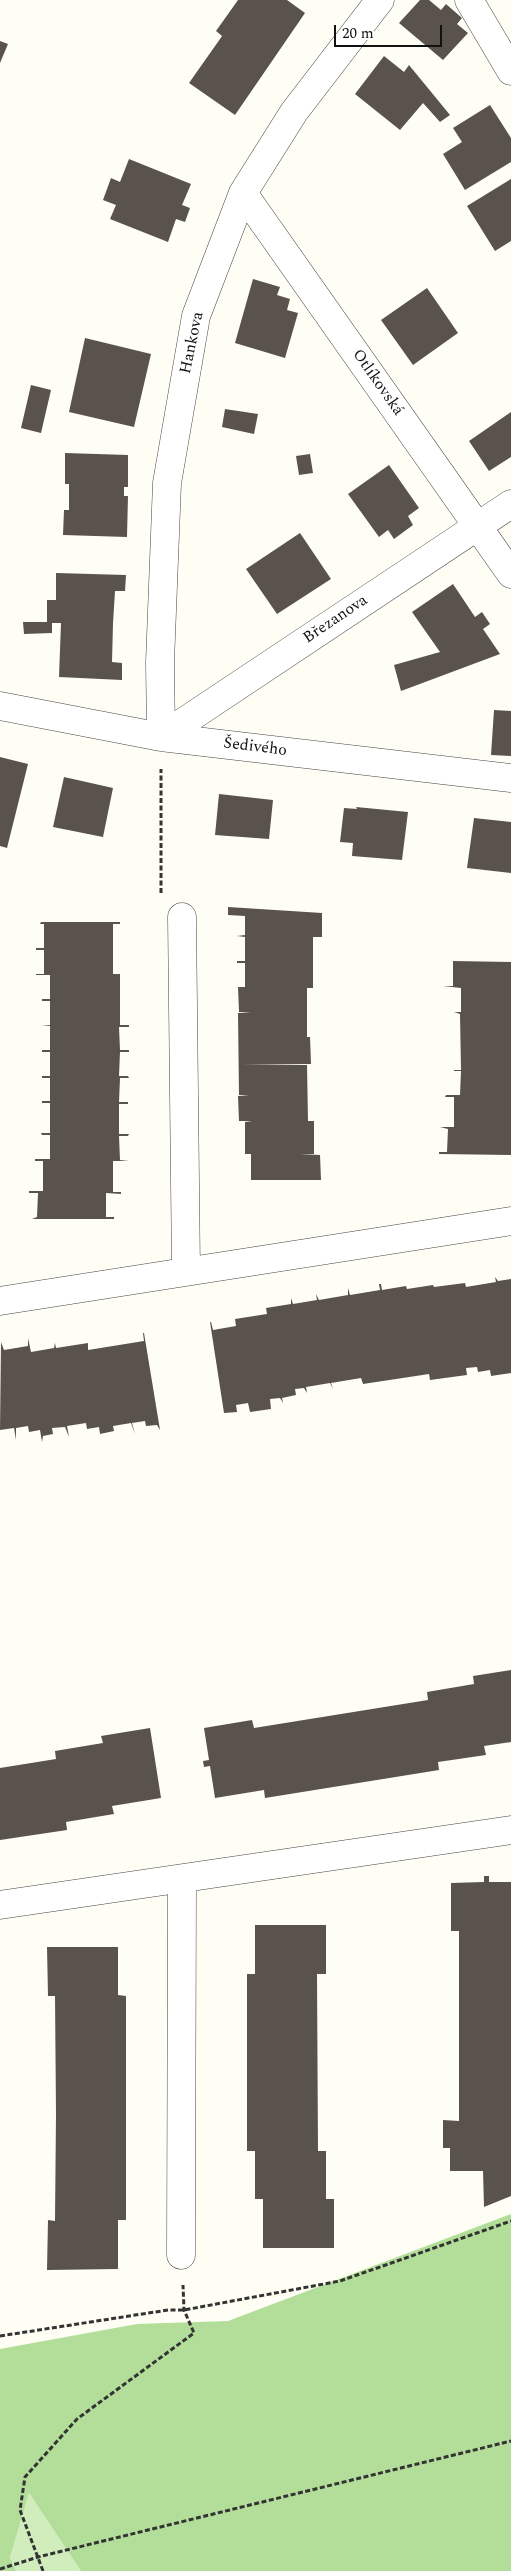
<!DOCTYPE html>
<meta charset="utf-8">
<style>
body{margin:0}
#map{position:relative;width:511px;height:2571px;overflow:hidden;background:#fffef4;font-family:Spectral,serif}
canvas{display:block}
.scale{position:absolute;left:334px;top:25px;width:108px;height:22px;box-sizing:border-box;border:2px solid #111;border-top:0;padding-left:6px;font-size:15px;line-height:18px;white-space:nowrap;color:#111;-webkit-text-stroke:4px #fff;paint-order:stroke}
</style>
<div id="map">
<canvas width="511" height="2571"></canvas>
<div class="scale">20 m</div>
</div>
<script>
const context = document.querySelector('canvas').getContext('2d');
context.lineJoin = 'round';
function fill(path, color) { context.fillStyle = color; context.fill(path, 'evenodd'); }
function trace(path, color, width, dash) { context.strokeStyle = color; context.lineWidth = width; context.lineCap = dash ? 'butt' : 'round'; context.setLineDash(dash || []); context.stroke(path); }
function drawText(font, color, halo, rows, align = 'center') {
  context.font = font + ' Spectral,serif'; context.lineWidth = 5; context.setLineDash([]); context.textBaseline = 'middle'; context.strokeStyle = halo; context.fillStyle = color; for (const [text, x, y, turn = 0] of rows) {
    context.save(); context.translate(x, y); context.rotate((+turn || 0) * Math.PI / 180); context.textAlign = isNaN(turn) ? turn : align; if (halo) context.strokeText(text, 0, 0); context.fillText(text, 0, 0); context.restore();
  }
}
fill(new Path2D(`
 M29,2493L81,2571H16L10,2559Z`), '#d0edbb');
fill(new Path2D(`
 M511,2214V2571H81L29,2493L10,2558L16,2571H0V2349L137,2324L228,2321Z`), '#b2de99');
fill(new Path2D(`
 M238,0H287L305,13L235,115L189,83L220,39L222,36L216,31Z
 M420,0H429L441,10L446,4L462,18L457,24L468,33L443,60L399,23Z
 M0,41L8,44L0,63Z
 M384,56L404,72L409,65L450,115L440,122L423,103L400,130L355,94Z
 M490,105L511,138V162L465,190L443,154L462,142L453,128Z
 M129,159L191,184L182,205L190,208L185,222L176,219L168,242L110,219L116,205L103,200L111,178L120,182Z
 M511,179V241L495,251L467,206Z
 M253,279L280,287L277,295L290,299L287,310L298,313L285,358L235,343Z
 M427,288L458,333L413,365L381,320Z
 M85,338L151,354L134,427L69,412Z
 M31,385L51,390L41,433L21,428Z
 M225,409L258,414L254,434L222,427Z
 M511,412V457L489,471L469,441Z
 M65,453L128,455V487H124V496H128L127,537L63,535L64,510H69V484H65Z
 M310,454L313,473L299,475L296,456Z
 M389,465L419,508L408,516L413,525L394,539L388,530L379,537L348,494Z
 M300,533L331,579L277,614L246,569Z
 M56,573L126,575L125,591H115L113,623L112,662L122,663V680L59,677L61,623H52V633L24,634L23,622H47V600H56Z
 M453,584L475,617L482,612L490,624L483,629L500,654L401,691L394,665L440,652L412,612Z
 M494,710L511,711V756L491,755Z
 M0,757L28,764L7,848L0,846Z
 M64,777L113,788L103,837L53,827Z
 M219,794L273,800L269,839L215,835Z
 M356,807L408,812L402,860L352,856L353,843L340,842L344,808L357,809Z
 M474,818L511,822V873L467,868Z
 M228,907L322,913V937H313V988H307V1037H310L311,1064H242L307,1065L308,1121H314V1154H300L320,1155L321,1180H251V1154H245V1122L252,1121H239L238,1096H249L239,1095L238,1013H251L239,1012L238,987H245V963H237V961H245V937L237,936L245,935V916L228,915Z
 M41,922H120V924H113V974H120V1025H129V1027H119L120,1050H129V1052H120L119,1076H128L129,1078H120L119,1102H128V1104H119V1134H129L128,1136H119L120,1160L129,1161H113V1192H121V1194L106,1193V1217H114V1219H32L37,1217L38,1193H29V1191H43V1161H35V1159H50V1135H42L41,1133H50V1103H42V1101H50V1078H42V1076H50V1052H42V1050H50V1026L42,1025H50V1001H42V999H50V975H36V974H44V950H36V948H44V924H40Z
 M453,961L511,962V1155L439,1154V1152H447L448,1129L440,1127H454V1097H445L446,1095H460L461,1071H454V1070H461L460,1014L454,1012H461V988L443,986H453Z
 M495,1277L498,1281L511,1279V1373L491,1376L490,1370L478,1372L477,1367L466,1368L467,1375L430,1380L429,1374L363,1384L361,1378L331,1383L333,1389L330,1383L306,1387L307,1393L304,1388L295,1389L296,1395L282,1398L283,1403L280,1398L270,1399L271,1409L250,1412L248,1403L236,1405L237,1412L224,1413L210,1322H211L213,1330L236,1326L235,1319L267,1314L266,1308L291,1304V1298L293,1304L317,1300L316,1294L319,1300L348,1295V1288L350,1295L380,1290L379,1284H381L382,1290L406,1286L407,1289L433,1285L434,1287L465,1283L466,1287L496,1282Z
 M143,1333H144L160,1430L157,1425L146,1426L145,1421L132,1423L135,1434L131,1423L113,1426L114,1431L100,1434L99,1427L87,1429L86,1423L67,1426L69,1437L65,1427L52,1428L53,1434L43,1436L42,1442L40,1430L29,1432L28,1426L16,1428V1440L14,1428L0,1430L1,1342L4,1350L28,1346V1338L31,1352L54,1348L55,1343L56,1348L88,1343V1350L144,1341Z
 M511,1670V1742L484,1746L486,1755L438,1762L439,1770L265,1798L264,1790L215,1798L210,1766L204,1767L203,1761L209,1760L204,1728L252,1720L254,1728L428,1700L427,1692L474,1684L473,1676Z
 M150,1728L161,1798L112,1806L114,1814L66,1822L67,1830L0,1840V1768L56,1759L55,1751L103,1743L101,1736Z
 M484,1876H489V1882H511V2196L484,2207L483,2171H450V2148H443V2120L459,2121V1931H451V1883L484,1882Z
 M255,1925H326V1974H317L318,2151H326V2199H334V2248H263V2199H255V2151H247V1974H255Z
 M47,1947H118V1995L126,1996V2220H118V2269L47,2270L48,2220L55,2221L56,2114L55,1996H48Z`), '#5a534c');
const minor = new Path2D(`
 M469,0L511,71
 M243,193L511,574
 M0,706L161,737L511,778
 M161,737L160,662L167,483L196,316L243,193L294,112L380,0
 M161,737L511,504
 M182,917L186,1271
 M0,1301L511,1221
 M0,1905L511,1830
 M181,2255L182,1879`);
trace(minor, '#444', 29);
trace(new Path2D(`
 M161,893V769
 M0,2336L168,2310H184L340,2281L511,2221
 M0,2569L38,2557L511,2441
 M43,2571L20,2510L25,2477L77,2419L194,2333L184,2310L183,2285`), '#333', 3, [5, 2.5]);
trace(minor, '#fff', 28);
drawText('16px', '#111', '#fff', [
 ["Hankova",193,343,-78],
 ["Otlíkovská",377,383,55],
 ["Březanova",336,620,-34],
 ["Šedivého",255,748,7]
]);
</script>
